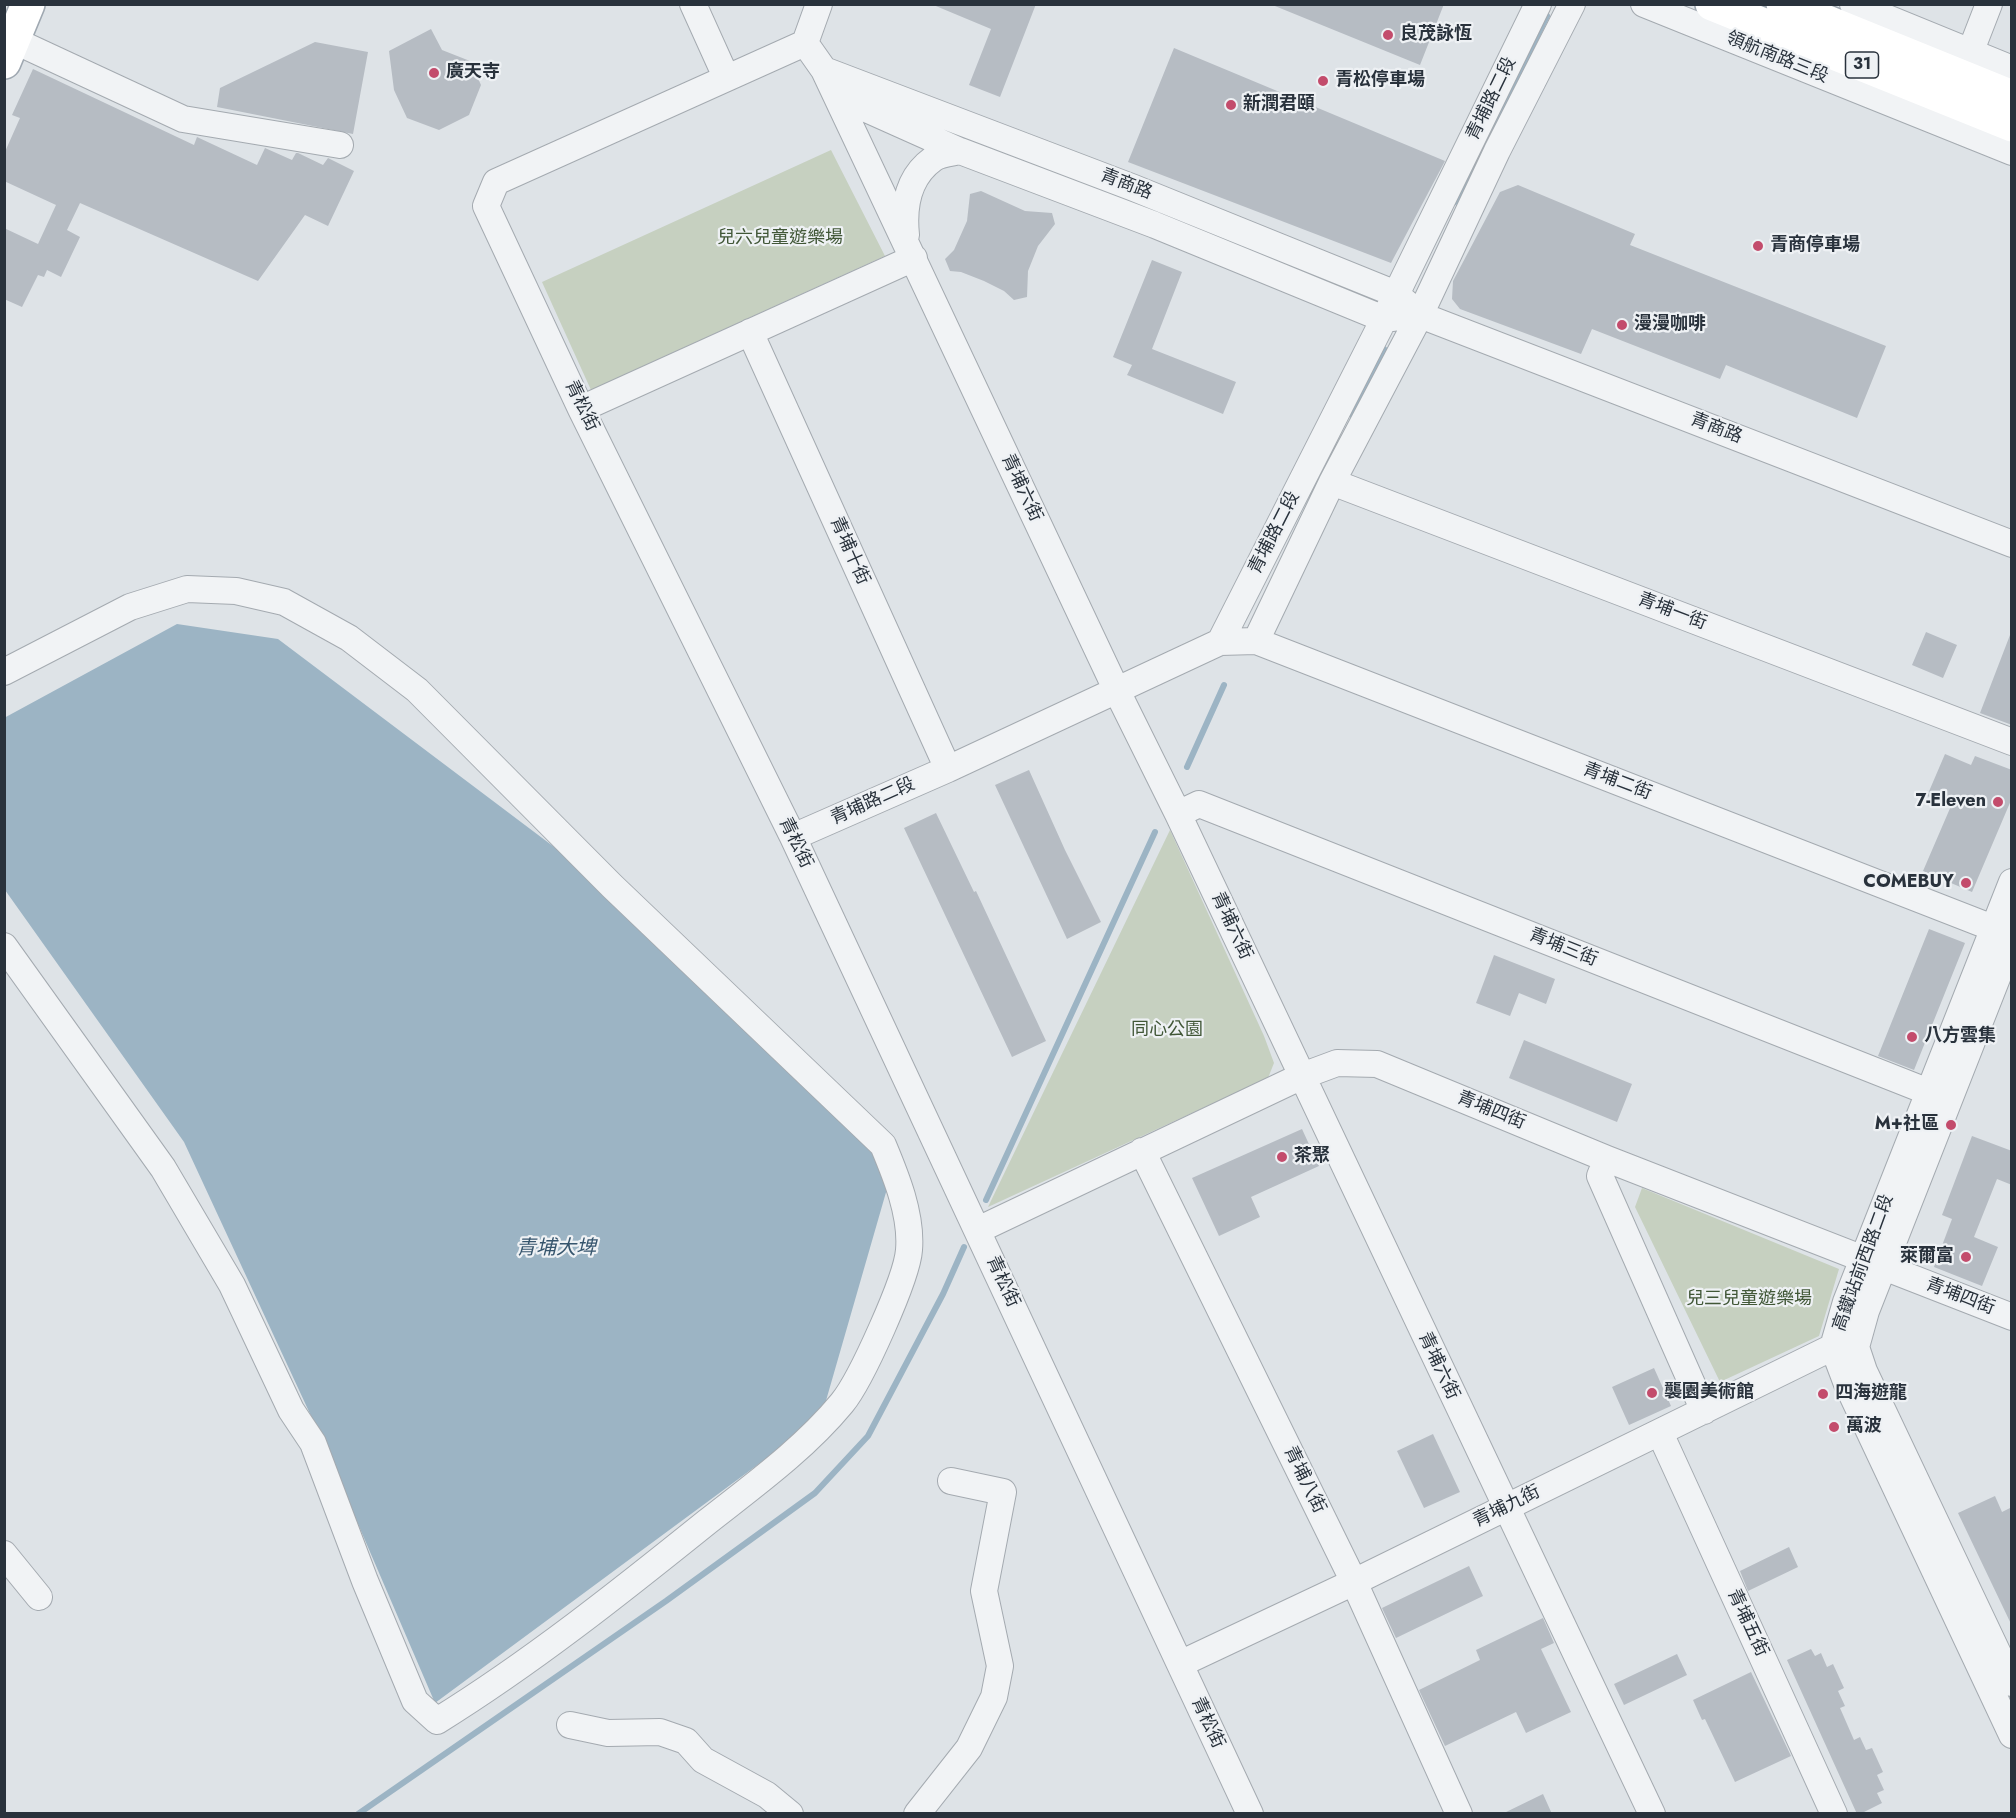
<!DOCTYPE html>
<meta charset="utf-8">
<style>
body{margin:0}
#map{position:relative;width:2016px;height:1818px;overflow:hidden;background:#dee3e7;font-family:Jost,sans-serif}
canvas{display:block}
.frame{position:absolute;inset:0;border:6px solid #29323c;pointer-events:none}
</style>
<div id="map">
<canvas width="2016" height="1818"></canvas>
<div class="frame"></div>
</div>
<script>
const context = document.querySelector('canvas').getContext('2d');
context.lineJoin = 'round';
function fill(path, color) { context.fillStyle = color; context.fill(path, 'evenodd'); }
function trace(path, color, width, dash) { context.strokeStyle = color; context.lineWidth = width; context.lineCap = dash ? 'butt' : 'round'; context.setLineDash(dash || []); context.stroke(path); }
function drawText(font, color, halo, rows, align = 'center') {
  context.font = font + ' Jost,"Noto Sans TC",sans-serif'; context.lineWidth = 4.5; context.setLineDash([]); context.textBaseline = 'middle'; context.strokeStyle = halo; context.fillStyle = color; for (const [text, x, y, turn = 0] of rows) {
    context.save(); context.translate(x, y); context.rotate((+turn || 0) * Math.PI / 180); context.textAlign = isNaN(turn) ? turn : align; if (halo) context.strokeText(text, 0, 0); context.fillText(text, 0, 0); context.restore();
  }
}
fill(new Path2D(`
 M831,150L885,256L591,390L542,282Z
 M1170,830L1264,1036L1274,1063L1268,1078L988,1207Z
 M1642,1188L1839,1269L1819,1336L1720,1382L1635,1207Z`), '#c6d0c0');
fill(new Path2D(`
 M177,624L278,639L578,865L893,1168L821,1418L435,1703L318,1431L184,1142L5,890L4,718Z`), '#9cb4c4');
trace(new Path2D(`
 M1049,169L1148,209
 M1455,202L1547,16
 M1191,226L1362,295
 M1353,416L1384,349
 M1187,767L1224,685
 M986,1200L1155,832
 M358,1814L666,1601L815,1493L868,1436L943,1294L964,1247`), '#9cb4c4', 6);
fill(new Path2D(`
 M931,4H1036L1000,97L969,85L991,29Z
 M1270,4H1444L1420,65Z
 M431,29L442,50L470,61L481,85L469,115L439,130L407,118L394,90L389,51Z
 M315,42L368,52L353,134L217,107L220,88Z
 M1174,48L1445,161L1391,263L1128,162Z
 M33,69L194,145L197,137L257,165L265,148L292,160L296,153H298L323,165L328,158L354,171L328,226L305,215L258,281L80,203L67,230L80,237L61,277L47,270L44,277L38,275L22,307L4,299V228L38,244L56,205L4,181V154L20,118L12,115Z
 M1518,185L1635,234L1630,245L1886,346L1857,418L1726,365L1720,379L1592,329L1581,354L1460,309L1452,299L1453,281L1500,192Z
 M981,191L1025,211L1052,213L1055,224L1038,246L1028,271L1027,297L1014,300L1004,291L984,281L961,272L950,271L945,259L954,250L967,221L970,194Z
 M1152,260L1182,272L1152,349L1236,382L1223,414L1127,375L1132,365L1113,357Z
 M1926,632L1957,645L1943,678L1912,665Z
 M2010,635H2012V725L1980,713Z
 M1945,754L1971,765L1975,756L2012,770V798L1972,892L1923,871L1951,806L1927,796Z
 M1029,770L1065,850L1101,922L1067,939L995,785Z
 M936,813L974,892L976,891L1046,1041L1012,1057L904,828Z
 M1929,929L1965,943L1914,1070L1878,1056Z
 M1494,955L1555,979L1546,1004L1519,993L1510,1016L1476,1003Z
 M1524,1040L1632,1084L1617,1122L1509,1078Z
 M1302,1129L1319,1166L1251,1197L1260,1217L1219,1236L1192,1178Z
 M1972,1136L2012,1151V1185L1997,1179L1974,1237L1998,1247L1982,1286L1934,1267L1952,1219L1942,1215Z
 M1654,1368L1671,1406L1629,1425L1612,1387Z
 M1433,1434L1460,1492L1424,1508L1397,1451Z
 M1995,1496L2002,1512L2012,1507V1626L1958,1513Z
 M1789,1547L1798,1567L1748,1591L1740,1571Z
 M1469,1566L1483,1596L1396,1638L1382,1608Z
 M1543,1618L1554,1643L1541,1649L1571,1712L1526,1733L1516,1712L1445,1746L1419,1690L1480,1660L1476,1650Z
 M1811,1649L1815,1656L1821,1653L1827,1667L1833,1664L1844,1688L1838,1691L1845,1706L1840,1708L1854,1740L1860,1737L1866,1750L1872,1748L1883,1772L1877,1775L1884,1790L1877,1793L1882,1803L1860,1814H1857L1787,1660Z
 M1677,1654L1687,1675L1624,1705L1614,1684Z
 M1751,1672L1791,1756L1735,1782L1705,1719L1702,1720L1693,1700Z
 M1543,1794L1552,1814H1502Z`), '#b6bcc3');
const minor = new Path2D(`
 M693,4L726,77
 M1644,4L2012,152
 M1853,4L2012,69
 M13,40L183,119L340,145
 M805,43L496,182L486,206L581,409L793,837L1250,1814
 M805,43L824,70L1116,689L1178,814L1652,1814
 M805,43L819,4
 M1970,53L1989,4
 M824,70L1134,188L1396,294L1420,315L2012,544
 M837,96L960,151L1155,225L1384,319L1399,317
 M906,235C903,206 908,177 933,159C939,154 952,153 960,151
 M750,332L948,769
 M581,409L914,258
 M1332,482L2012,742
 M1256,641L1332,482L1420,315L1497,151L1572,4
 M1220,642L1256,641L1993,928L2012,933
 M4,672L130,607L187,589L236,591L284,602L349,638L417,690L612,886L883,1145C896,1176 912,1215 909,1250C907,1278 861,1380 842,1403C804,1449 754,1485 707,1522C620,1592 532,1662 437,1721L415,1701L365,1581L313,1443L291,1410L232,1285L163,1168L4,946
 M1178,814L1199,804L1949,1100
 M793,837L948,769L1220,642L1384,319L1538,4
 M2012,882L1846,1302L1833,1347L1847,1384L2012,1735
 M2012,940L1866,1311L1856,1347L1864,1371L2012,1683
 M1142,1151L1354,1582L1459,1814
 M1607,1159L1600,1176L1704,1411
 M978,1230L1302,1076L1337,1063L1377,1064L1607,1159L2012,1317
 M1660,1433L1834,1814
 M4,1554L39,1597
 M1180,1664L1354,1582L1833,1347
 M570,1725L608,1733L660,1732L686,1741L703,1760L767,1795L790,1814
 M917,1814L969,1748L994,1697L1000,1666L984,1591L1003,1492L951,1481`);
const major = new Path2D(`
 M1712,4L2012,125
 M1783,4L2012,97
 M4,62L28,4`);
trace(minor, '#a4aab0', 28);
trace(major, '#9fa8b1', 36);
trace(minor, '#f1f3f5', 26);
trace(major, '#fff', 33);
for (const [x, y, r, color] of [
 [1388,35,6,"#c34c6c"],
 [434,73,6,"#c34c6c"],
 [1323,81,6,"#c34c6c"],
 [1231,105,6,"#c34c6c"],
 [1758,246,6,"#c34c6c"],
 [1622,325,6,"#c34c6c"],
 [1998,802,6,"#c34c6c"],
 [1966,883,6,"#c34c6c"],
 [1912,1037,6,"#c34c6c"],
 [1951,1125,6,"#c34c6c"],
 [1282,1157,6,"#c34c6c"],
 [1966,1257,6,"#c34c6c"],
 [1652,1393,6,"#c34c6c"],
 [1823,1394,6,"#c34c6c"],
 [1834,1427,6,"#c34c6c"]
]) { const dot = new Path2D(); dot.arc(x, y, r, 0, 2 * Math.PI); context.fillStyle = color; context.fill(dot); trace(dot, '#eef1f4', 2); }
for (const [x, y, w] of [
 [1862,65,33]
]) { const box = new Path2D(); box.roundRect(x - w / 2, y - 13, w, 26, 4.5); context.fillStyle = '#eef1f4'; context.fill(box); trace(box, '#29323c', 1.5); }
drawText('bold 16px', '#29323c', null, [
 ["31",1862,65]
]);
drawText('bold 18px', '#29323c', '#eef1f4', [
 ["良茂詠恆",1400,35],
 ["廣天寺",446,73],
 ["青松停車場",1335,81],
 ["新潤君頤",1243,105],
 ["青商停車場",1770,246],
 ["漫漫咖啡",1634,325],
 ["7-Eleven",1986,802,"right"],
 ["COMEBUY",1954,883,"right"],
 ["八方雲集",1924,1037],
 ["M+社區",1939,1125,"right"],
 ["茶聚",1294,1157],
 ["萊爾富",1954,1257,"right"],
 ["襲園美術館",1664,1393],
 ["四海遊龍",1835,1394],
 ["萬波",1846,1427]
], 'left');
drawText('18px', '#29323c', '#eef1f4', [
 ["領航南路三段",1777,58,22],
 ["青埔路二段",1492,99,-64],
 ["青商路",1126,185,21],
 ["青松街",581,406,64],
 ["青商路",1716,429,21],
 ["青埔六街",1021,488,65],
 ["青埔路二段",1275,533,-63],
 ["青埔十街",849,551,66],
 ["青埔一街",1672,612,21],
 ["青埔二街",1617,782,21],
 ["青埔路二段",873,802,-24],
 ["青松街",795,843,64],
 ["青埔六街",1231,926,65],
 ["青埔三街",1563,948,22],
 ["青埔四街",1491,1111,22],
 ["高鐵站前西路二段",1864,1263,-70],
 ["青松街",1002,1282,65],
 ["青埔四街",1960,1297,21],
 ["青埔六街",1438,1366,65],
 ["青埔八街",1304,1480,64],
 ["青埔九街",1507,1507,-26],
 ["青埔五街",1747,1623,65],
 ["青松街",1207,1723,65]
]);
drawText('18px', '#415737', '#eef1f4', [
 ["兒六兒童遊樂場",780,239],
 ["同心公園",1167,1031],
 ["兒三兒童遊樂場",1749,1300]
]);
drawText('italic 20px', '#36556d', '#eef1f4', [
 ["青埔大埤",556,1249]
]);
</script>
